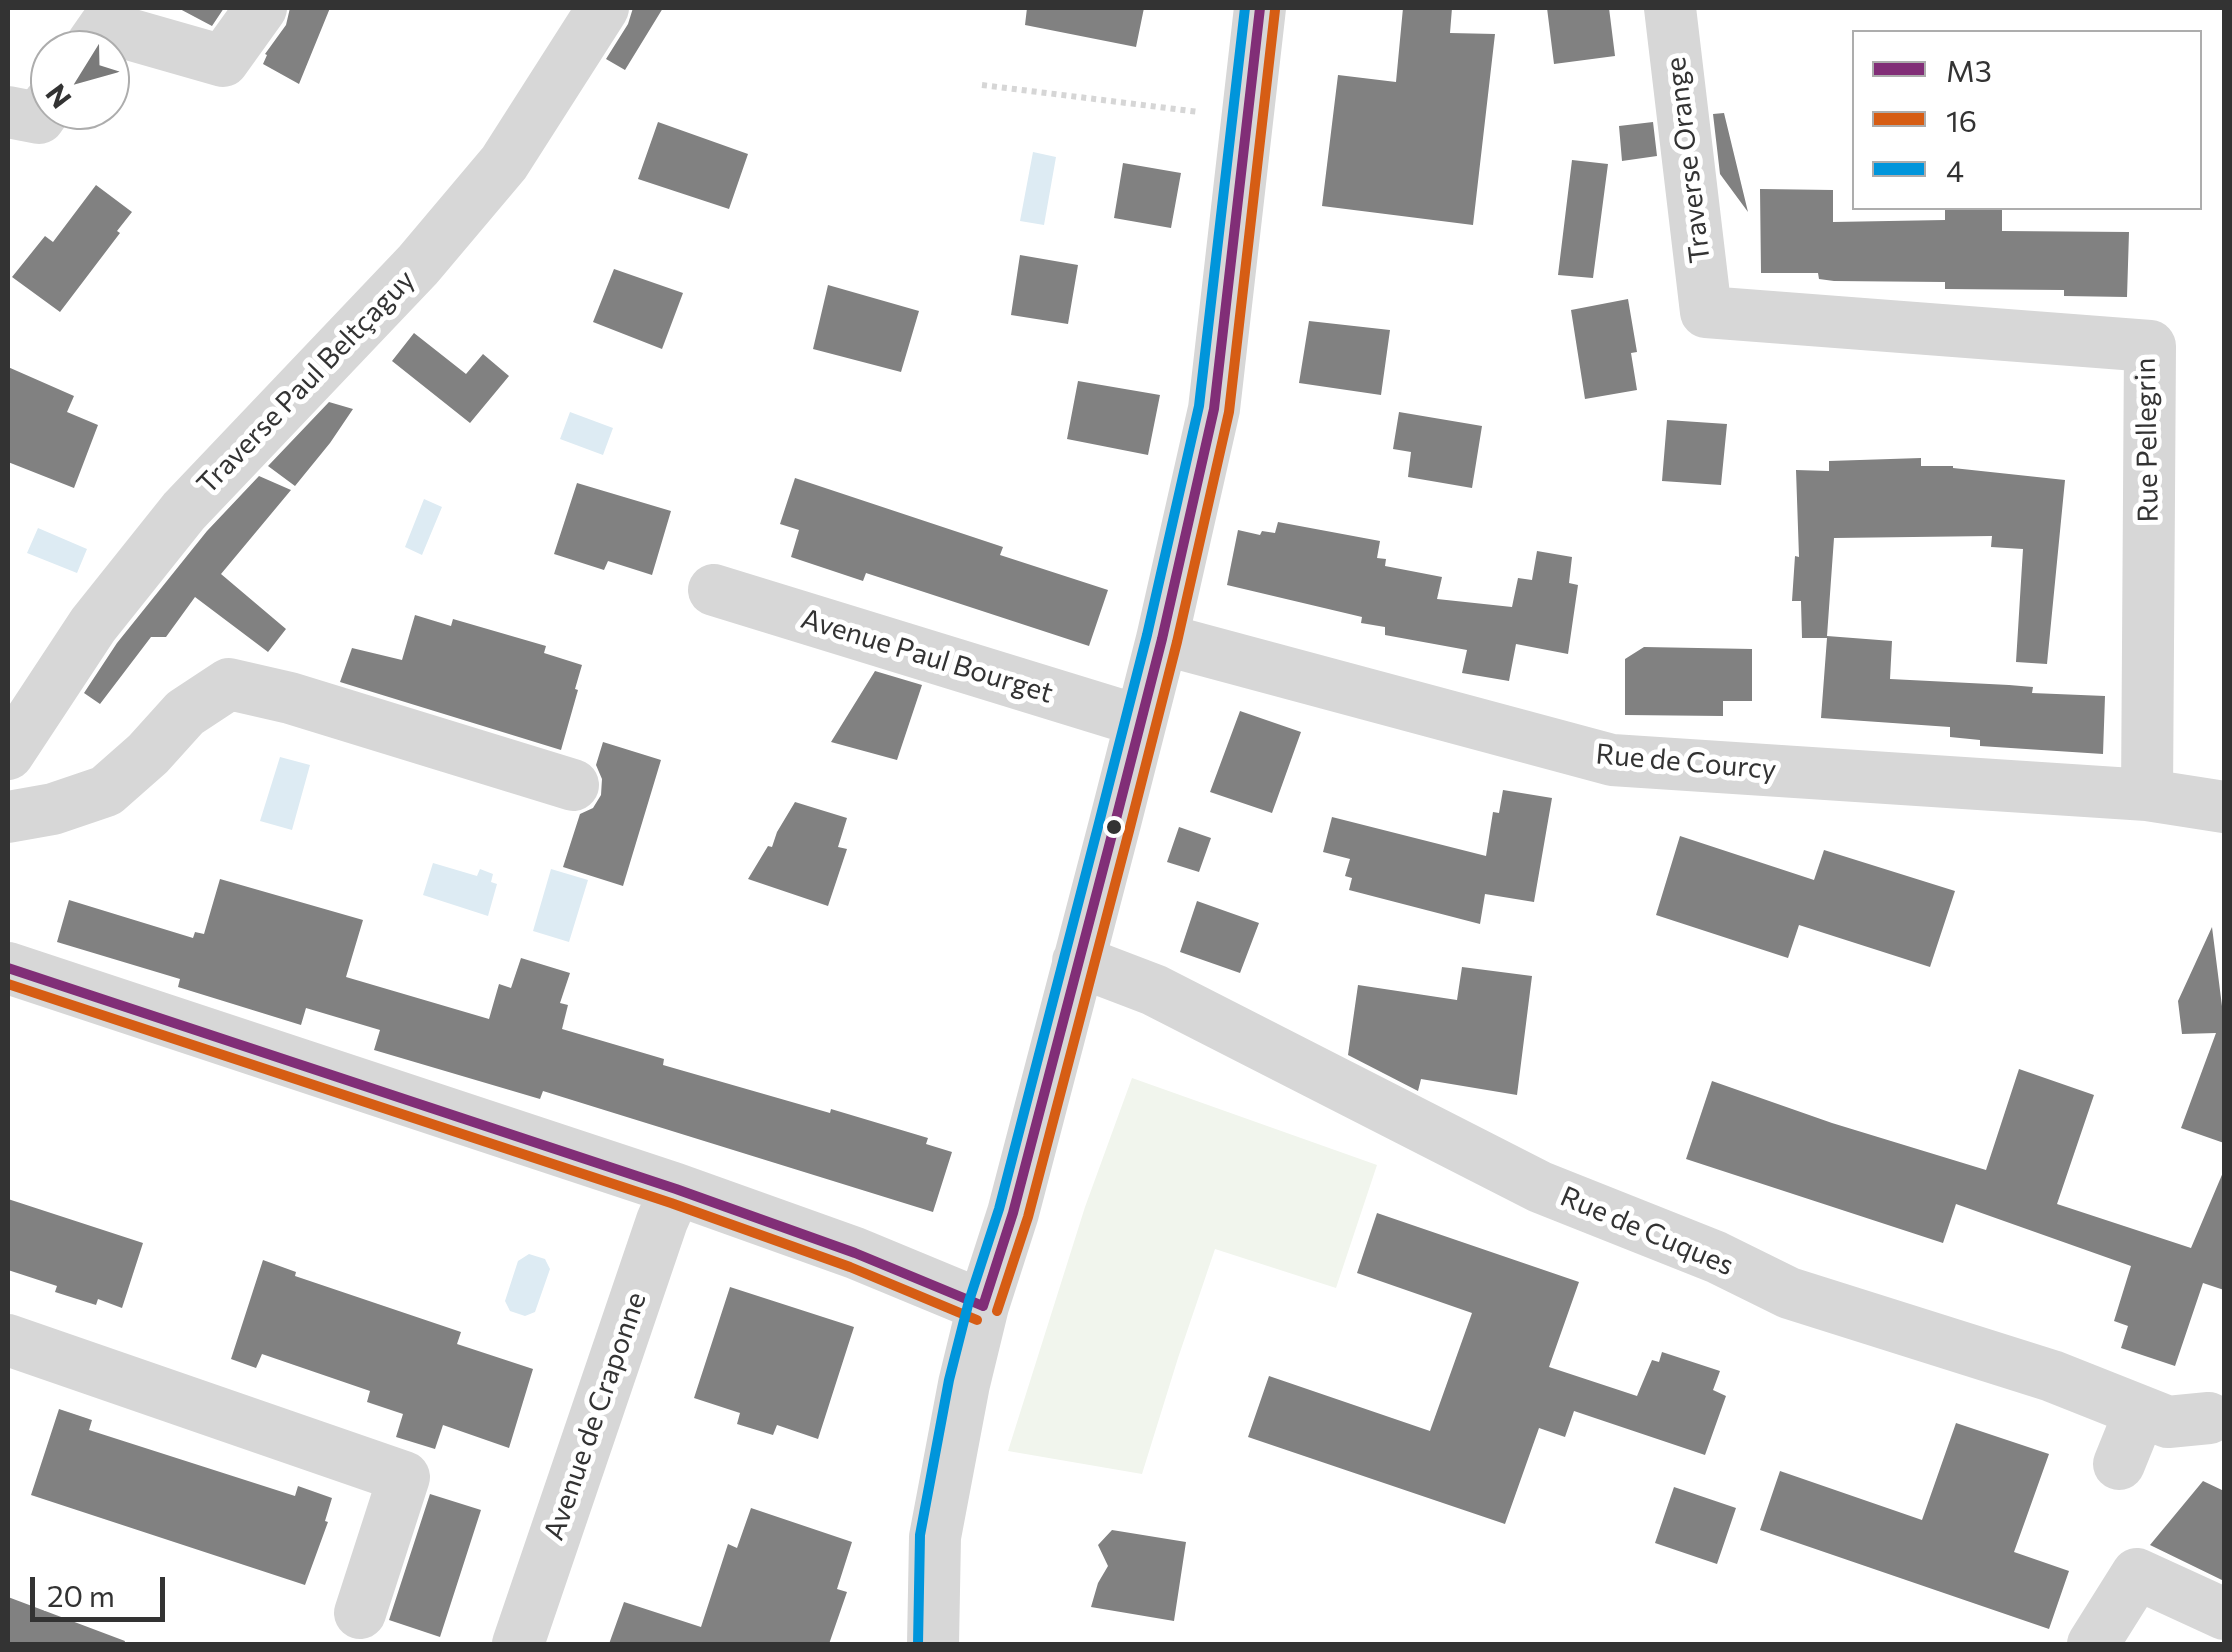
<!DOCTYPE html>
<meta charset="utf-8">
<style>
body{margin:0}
#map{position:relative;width:2232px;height:1652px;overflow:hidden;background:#fff;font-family:Commissioner,sans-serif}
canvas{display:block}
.frame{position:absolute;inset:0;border:10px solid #333;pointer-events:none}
.legend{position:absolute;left:1852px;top:30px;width:350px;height:180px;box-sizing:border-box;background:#fff;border:2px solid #adadad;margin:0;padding:12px 18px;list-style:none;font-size:30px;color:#333}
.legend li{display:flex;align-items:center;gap:20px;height:50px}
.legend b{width:50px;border:2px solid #adadad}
.north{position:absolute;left:30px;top:30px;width:100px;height:100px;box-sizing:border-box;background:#fff;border:2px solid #adadad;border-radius:50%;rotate:233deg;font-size:28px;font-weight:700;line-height:40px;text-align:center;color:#333}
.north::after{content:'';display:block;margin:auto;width:35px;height:45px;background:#7a7a7a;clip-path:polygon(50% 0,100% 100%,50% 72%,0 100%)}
.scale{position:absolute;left:30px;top:1577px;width:135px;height:45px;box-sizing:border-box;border:5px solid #333;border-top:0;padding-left:12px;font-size:30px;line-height:35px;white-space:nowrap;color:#333;-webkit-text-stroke:8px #fff;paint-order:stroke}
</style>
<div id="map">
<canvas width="2232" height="1652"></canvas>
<div class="frame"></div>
<ul class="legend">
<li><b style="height:12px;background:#812e77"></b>M3</li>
<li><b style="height:12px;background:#d65d14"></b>16</li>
<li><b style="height:12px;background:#0095db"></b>4</li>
</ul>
<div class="north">N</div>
<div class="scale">20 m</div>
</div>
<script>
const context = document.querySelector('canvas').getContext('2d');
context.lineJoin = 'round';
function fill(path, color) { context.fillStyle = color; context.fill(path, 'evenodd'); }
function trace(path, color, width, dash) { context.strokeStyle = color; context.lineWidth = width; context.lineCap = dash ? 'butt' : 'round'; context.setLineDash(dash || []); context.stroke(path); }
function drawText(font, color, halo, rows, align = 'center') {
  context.font = font + ' Commissioner,sans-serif'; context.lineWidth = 10; context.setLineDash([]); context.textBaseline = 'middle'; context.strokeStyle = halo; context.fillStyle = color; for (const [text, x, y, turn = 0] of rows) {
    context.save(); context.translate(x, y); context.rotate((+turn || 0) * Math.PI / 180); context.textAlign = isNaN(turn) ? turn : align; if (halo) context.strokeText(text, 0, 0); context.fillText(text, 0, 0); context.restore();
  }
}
fill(new Path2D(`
 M1132,1078L1377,1165L1336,1288L1215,1249L1178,1358L1142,1474L1008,1451L1085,1207Z`), '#f1f5ed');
fill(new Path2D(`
 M1033,152L1056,157L1044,225L1020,221Z
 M570,412L613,428L603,455L560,439Z
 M424,499L442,507L422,555L405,547Z
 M38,528L87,549L77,573L27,553Z
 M280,757L310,765L292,830L260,821Z
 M433,863L477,876L480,869L493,874L491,882L497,884L488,916L423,895Z
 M551,869L588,880L569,942L533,931Z
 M529,1254L545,1259L550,1269L535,1312L525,1316L510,1311L505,1301L518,1261Z`), '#ddebf3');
fill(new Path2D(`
 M178,8H224L212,26Z
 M290,8H330L299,84L263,64L267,55L265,54L286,25Z
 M633,8H663L625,70L606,59L628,24Z
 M1027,8H1144L1136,47L1025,25Z
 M1403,8H1452L1450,33L1495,34L1473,225L1322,206L1338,75L1396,82Z
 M1547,8H1609L1615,56L1554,64Z
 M1724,113L1748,212L1720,174L1713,114Z
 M658,122L748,154L729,209L638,179Z
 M1653,122L1657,156L1622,161L1619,126Z
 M1572,160L1608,164L1593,278L1558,275Z
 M1123,163L1181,173L1171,228L1114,218Z
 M96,185L132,212L117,231L120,233L60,312L12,277L45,236L53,242Z
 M1760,189L1833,190V222L1945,220V208H2002V231L2129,232L2127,297L2064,296V290L1945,289V282L1834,281L1819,279L1818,273H1761Z
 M1020,255L1078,265L1068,324L1011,315Z
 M614,269L683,293L662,349L593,322Z
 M828,285L919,311L901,372L813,349Z
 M1628,299L1637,352L1631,353L1637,390L1585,399L1571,310Z
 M1309,321L1390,330L1381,395L1299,383Z
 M414,333L466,374L483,354L509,376L470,423L392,361Z
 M8,367L74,396L67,412L98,425L74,488L8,462Z
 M1078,381L1160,395L1148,455L1067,439Z
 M329,402L353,409L330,443L295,486L268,466Z
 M1399,412L1482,426L1472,488L1408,477L1411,452L1393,449Z
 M1667,420L1727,424L1721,485L1662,481Z
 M1921,458V466H1953V468L2065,480L2047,664L2016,662L2023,549L1991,547L1992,536L1834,538L1827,636L1892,641L1890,679L2009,685L2033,687L2032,693L2105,696L2103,754L1980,746V740L1950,737V727L1821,718L1827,638H1802L1801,601H1792L1795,556L1799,557L1796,470L1829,471V461Z
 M259,476L291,490L221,574L286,629L268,652L195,597L166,637H151L100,704L84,693L117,643L207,531Z
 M795,478L1003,547L1000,555L1108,590L1089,646L866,573L863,581L791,557L799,530L780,524Z
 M577,483L671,511L652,575L608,561L604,570L554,554Z
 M1278,522L1380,541L1377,558L1386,559L1385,566L1442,577L1437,599L1512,607L1518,578L1532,580L1537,551L1572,557L1569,583L1578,585L1568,654L1516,644L1509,681L1462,673L1467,650L1385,635V627L1361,623L1362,617L1227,585L1238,530L1260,535L1262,531L1275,533Z
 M415,615L451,626L453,619L546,646L544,653L582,665L575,689L578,690L561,750L340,682L352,648L402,660Z
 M1644,647L1752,649V701H1723V716L1625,715V659Z
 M875,671L922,685L897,760L831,742Z
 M1240,711L1301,732L1272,813L1210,792Z
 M603,742L661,760L623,886L563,867L580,814L593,808L601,795L602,779L596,765Z
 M1503,790L1552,798L1534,902L1485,894L1480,924L1349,890L1352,878L1345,876L1350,859L1323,852L1332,817L1486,856L1493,812L1499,813Z
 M795,802L847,818L838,847L847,849L828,906L748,879L768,846L772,847L777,832Z
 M1179,827L1211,838L1199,872L1167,862Z
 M1680,836L1814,880L1824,850L1955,891L1930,967L1799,925L1788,958L1656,915Z
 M220,879L363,920L346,977L489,1019L499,984L511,988L521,958L570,973L560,1003L568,1005L562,1029L664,1059L663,1065L830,1113L831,1109L928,1138L926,1144L952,1152L933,1212L543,1091L540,1099L374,1050L380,1030L306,1008L301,1025L178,987L180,979L57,942L69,900L193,938L195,932L204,934Z
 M1197,901L1259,923L1240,973L1180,952Z
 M2212,927L2224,1022V1143L2181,1128L2216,1033L2182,1034L2178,1001Z
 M1462,967L1532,976L1517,1095L1421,1079L1418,1091L1348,1055L1358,985L1457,1000Z
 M2019,1069L2094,1095L2057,1204L2191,1248L2224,1170V1290L2203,1283L2175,1366L2121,1348L2128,1326L2114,1321L2131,1266L1956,1204L1943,1243L1686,1159L1712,1081L1832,1123L1986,1170Z
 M8,1199L143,1243L122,1308L98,1299L96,1305L55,1292L57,1286L8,1270Z
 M1377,1213L1579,1282L1549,1367L1637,1396L1652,1360L1659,1362L1662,1352L1720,1371L1713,1390L1726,1396L1705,1455L1574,1411L1565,1437L1539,1428L1505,1524L1248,1437L1269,1376L1430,1431L1472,1313L1357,1273Z
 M263,1260L296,1272L295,1276L461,1332L457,1344L533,1369L509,1448L443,1425L435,1449L396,1437L403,1414L367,1402L370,1391L262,1354L256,1368L231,1359Z
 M730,1287L854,1327L818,1439L777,1425L773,1435L737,1424L740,1413L694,1398Z
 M59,1409L92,1420L89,1430L295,1496L298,1486L332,1498L325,1521L328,1522L305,1585L31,1495Z
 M1956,1423L2049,1454L2014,1552L2069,1571L2049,1629L1760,1530L1780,1471L1922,1520Z
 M2203,1481L2224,1491V1581L2150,1545Z
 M1674,1487L1736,1508L1717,1564L1655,1543Z
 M430,1494L481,1510L440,1637L389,1620Z
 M751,1508L852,1542L837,1589L847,1592L829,1644H609L624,1602L701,1627L728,1544L737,1548Z
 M1112,1530L1186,1542L1174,1621L1091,1607L1098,1583L1108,1566L1098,1545Z
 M8,1597L125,1641L124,1644H8Z`), '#818181');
trace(new Path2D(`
 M982,85L1199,112`), '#d6d6d6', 6, [5, 5]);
trace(new Path2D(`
 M1670,8L1706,312L2150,346L2147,795
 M88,50L104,27L223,61L261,8
 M8,112L39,118L50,102
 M714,590L1140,721
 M1162,639L1612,760L2147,795L2224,807
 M8,754L93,625L184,511L418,265L504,163L603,8
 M8,817L53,809L106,791L148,754L185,713L229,684L290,698L573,785
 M1078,961L1154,990L1540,1187L1716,1257L1789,1293L2052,1376L2168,1422L2209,1418
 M8,968L676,1189L855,1253L983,1306
 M8,1340L404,1477L360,1613
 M2119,1464L2140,1412
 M518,1644L662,1221L676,1189
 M933,1644L935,1537L964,1384L983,1306L1013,1213L1114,827L1162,639L1214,409L1260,8
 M2093,1644L2137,1574L2224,1614`), '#d7d7d7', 52);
trace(new Path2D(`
 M8,968L676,1189L855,1253L983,1306
 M983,1306L1013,1213L1114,827L1162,639L1214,409L1260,8`), '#812e77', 10);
trace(new Path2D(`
 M8,984L671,1203L850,1267L977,1320
 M997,1311L1028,1217L1129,831L1177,642L1229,412L1275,10`), '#d65d14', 10);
trace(new Path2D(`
 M918,1644L920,1535L949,1380L969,1301L999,1209L1099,823L1147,635L1199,406L1245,8`), '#0095db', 10);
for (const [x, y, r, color] of [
 [1114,827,9,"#333"]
]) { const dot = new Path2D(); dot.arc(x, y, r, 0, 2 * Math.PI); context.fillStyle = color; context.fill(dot); trace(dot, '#fff', 4); }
drawText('28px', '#333', '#fff', [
 ["Traverse Orange",1688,160,-97],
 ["Traverse Paul Beltçaguy",306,382,-46],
 ["Rue Pellegrin",2147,440,-91],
 ["Avenue Paul Bourget",927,656,17],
 ["Rue de Courcy",1686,762,5],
 ["Rue de Cuques",1647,1231,23],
 ["Avenue de Craponne",595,1416,-71]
]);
</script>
